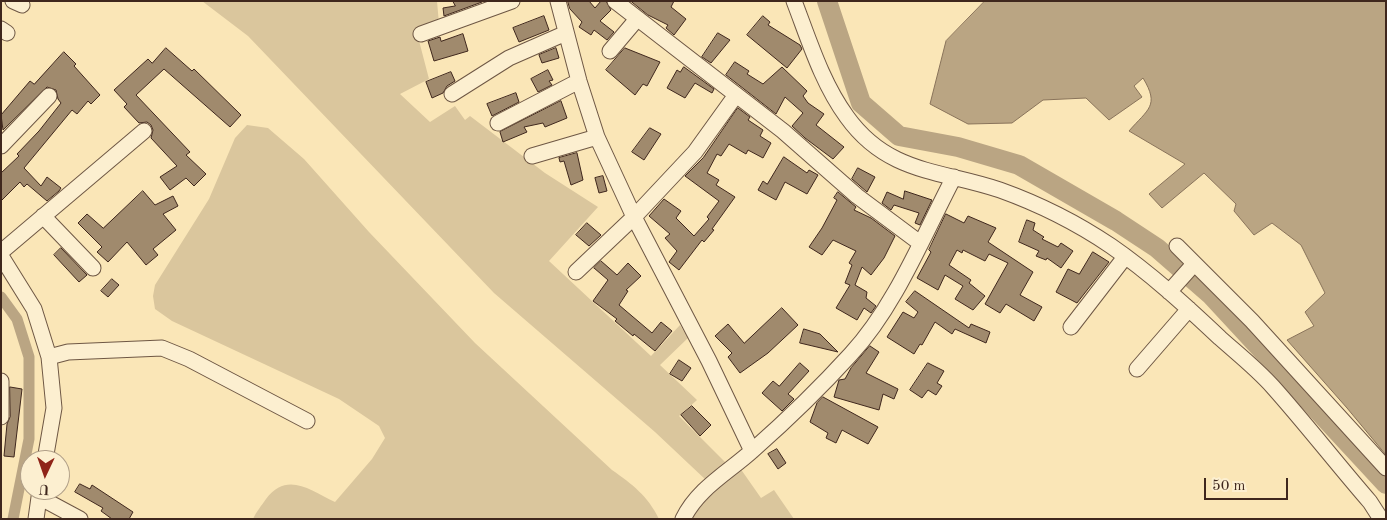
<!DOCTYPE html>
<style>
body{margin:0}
#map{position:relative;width:1387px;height:520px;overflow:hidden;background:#fae6b7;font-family:"Old Standard TT",serif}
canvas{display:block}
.frame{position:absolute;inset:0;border:2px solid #3f271d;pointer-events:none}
.north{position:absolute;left:20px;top:450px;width:50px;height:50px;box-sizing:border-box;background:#fcefd0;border:1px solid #b09f88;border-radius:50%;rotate:183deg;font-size:14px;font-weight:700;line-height:20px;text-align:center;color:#3f271d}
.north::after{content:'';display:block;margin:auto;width:18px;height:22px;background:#8f2418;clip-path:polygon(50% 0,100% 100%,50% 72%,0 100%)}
.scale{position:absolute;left:1204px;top:478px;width:84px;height:22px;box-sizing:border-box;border:2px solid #3f271d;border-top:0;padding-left:6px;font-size:15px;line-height:18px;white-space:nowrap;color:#3f271d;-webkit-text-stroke:4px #fcefd0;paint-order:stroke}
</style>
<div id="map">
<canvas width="1387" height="520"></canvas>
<div class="frame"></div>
<div class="north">U</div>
<div class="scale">50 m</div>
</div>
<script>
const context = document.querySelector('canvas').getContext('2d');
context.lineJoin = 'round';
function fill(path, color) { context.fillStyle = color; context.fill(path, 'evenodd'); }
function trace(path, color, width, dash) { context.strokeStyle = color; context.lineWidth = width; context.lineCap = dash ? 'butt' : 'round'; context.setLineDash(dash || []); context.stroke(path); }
fill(new Path2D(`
 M202,1H437L439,24L417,33L429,79L400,94L430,122L455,106L465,120L470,116L545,173L598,207L549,261L651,356L680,325L688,338L660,365L697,400L679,416L727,464L707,481L655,432L494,293L248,36Z
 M247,125L268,128L304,159L369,232L475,343L612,470C632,484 648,496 659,519H253C256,512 262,505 266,499C287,471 310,490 335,502L372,459L385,438L379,426L339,399L172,321L155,309L153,296L155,285L209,199L235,138Z
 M740,468L761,498L774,490L794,519H689L713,490Z`), '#dac69d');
const water = new Path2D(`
 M985,1H1386V455L1347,408L1287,340L1314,326L1305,312L1325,293L1301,245L1272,223L1254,235L1234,211L1236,204L1204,173L1162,208L1149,194L1185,164L1129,131C1148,109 1160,106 1143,78L1134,86L1142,97L1109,120L1086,98L1043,100L1012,123L968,124L930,104L946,41Z`);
fill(water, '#baa583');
trace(water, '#89735a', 1);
trace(new Path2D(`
 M1,297L17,319L29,357V439L13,519`), '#baa583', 11);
trace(new Path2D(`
 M827,1L861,103L899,136L958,147L1019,165L1116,221L1157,248L1211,295L1386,484`), '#baa583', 20);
const building = new Path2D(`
 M453,1H482V2L444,16L443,8L455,6Z
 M568,1H589L595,8L601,1H606L611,10L600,21L614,32L607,40L594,30L591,35L579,27L582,22L570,9Z
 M631,1H674L671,7L686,19L674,35L666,28L668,25L648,15Z
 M544,16L549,30L519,42L513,28Z
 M763,16L770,22L768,25L800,45L802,49L787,68L747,35Z
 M718,33L730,40L711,63L702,57Z
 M463,34L468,51L434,61L428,41L440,37L441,41Z
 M166,48L192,71L194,69L241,115L230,127L164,69L136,95L190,152L186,155L206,174L194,186L186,178L170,190L160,177L177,166L151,138L153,130L151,125L147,122L139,123L124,107L127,104L114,90L148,59L152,63Z
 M556,48L559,58L542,63L539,55Z
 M625,48L660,62L647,86L643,84L635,95L606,70Z
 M64,52L76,64L74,66L100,95L91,104L88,101L77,114L72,110L24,168L41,186L47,177L61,188L59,191L47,201L27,184L24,187L20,182L1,201V173L19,156L17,154L39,131L61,103L58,99L56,90L47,87L3,130L1,115L30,81L34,84Z
 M735,62L749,71L747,74L763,84L782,67L807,91L803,96L808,103L824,114L816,125L844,147L833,159L805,138L792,126L803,113L785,97L776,114L726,75Z
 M684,67L714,89L712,93L695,83L685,98L667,88L677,70L680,72Z
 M548,70L553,80L549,81L552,85L538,92L531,79Z
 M451,72L455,81L447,86L443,93L432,98L426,82Z
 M516,93L519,102L492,116L487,104Z
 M561,101L567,118L545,127L543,123L524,127L527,132L503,142L500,132Z
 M738,108L750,117L748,120L763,130L760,136L771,143L763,158L748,150L746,154L729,144L721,156L717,154L707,173L719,180L716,185L735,197L712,229L714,230L704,242L702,240L679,270L669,262L677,251L665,238L670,234L649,216L664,199L681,211L676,218L694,236L709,219L707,217L719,201L685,176L703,158Z
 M650,128L661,134L644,160L632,152Z
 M577,153L583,180L571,185L564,161L560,162L559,158Z
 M784,157L807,173L809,170L818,175L807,194L785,182L776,200L758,190L763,181L767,184Z
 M858,168L875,177L867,192L852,179Z
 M603,176L607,191L599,193L595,178Z
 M143,191L155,205L173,196L178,206L163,214L176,230L153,249L158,255L146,265L127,242L108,262L97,252L102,247L78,223L87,214L103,228Z
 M905,191L932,200L920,225L915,223L919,213L894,205L891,210L882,203L887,192L903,199Z
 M838,192L856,207L854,210L871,218L895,236L884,258L871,275L862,267L855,285L867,292L866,298L876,306L871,313L864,308L857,320L836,308L850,285L845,283L852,265L849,263L856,251L833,240L822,255L809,247L822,228L837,200L834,198Z
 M946,214L964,223L968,216L996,228L988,242L1033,272L1020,295L1042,307L1034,321L1006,304L1000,313L985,304L1008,263L989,254L985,261L963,250L962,253L957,250L949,265L971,280L969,283L985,296L973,310L955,299L963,286L945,275L938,290L917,278L931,252L929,250Z
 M1027,220L1035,223L1033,230L1044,237L1042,239L1058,247L1061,243L1073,251L1061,268L1047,258L1046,260L1036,256L1039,251L1019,242Z
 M587,223L601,235L589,246L576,235Z
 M61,248L87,275L79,282L54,255Z
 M1093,252L1109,262L1077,303L1056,292L1068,269L1079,274Z
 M601,261L617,275L628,263L641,276L626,290L628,291L619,305L652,333L661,322L672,331L655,351L634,334L633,336L615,321L617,319L593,301L608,280L594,268Z
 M112,279L119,285L108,297L101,291Z
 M915,291L969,328L971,324L990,332L986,343L955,329L952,334L935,322L922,345L920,344L914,354L887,337L903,312L914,318L918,312L906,302Z
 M782,308L798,325L768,353L740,373L728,357L732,353L715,336L728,324L744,343Z
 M804,329L820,334L838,352L800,343Z
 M870,346L879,352L866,373L898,389L894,399L883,394L879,410L834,397L839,380L845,379L851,368Z
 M679,360L691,368L682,381L670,374Z
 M800,363L809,371L788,394L794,399L782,411L762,393L773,381L779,386Z
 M928,363L944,371L937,383L942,386L936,395L928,390L922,398L910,390Z
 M10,387L22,389L14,457L4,456L7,424L10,417Z
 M823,397L878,427L868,444L842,430L836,443L826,438L828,433L810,422L817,403Z
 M692,406L711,425L700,436L681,415Z
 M777,449L786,463L778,469L768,454Z
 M80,484L90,489L92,485L133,512L129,519H112L101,511L103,508L75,492Z`);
fill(building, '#a08a6d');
trace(building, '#3f271d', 1);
const minor = new Path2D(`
 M13,1L22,5
 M558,1L579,81L597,137L634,217L709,361L752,451
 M615,1L783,131L857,196L920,243
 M794,1C809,40 822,83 847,117C888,174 941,170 1000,190C1039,204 1077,223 1111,246C1150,273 1185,305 1220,338C1238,354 1257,369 1273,387C1306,424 1337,464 1370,502L1381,519
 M1,29L7,33
 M421,34L512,1
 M610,51L637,19
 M452,94L509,58L566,33
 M498,123L579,81
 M1,146L49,96
 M532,156L597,137
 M43,216L93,268
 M1177,246L1252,321L1386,468
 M1,252L144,131
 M1,256L34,309L49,357L54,408L45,460
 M576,272L634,217L695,152L736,95
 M1169,292L1194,264
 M1071,327L1125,257
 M49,357L68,352L162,348L189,359L307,421
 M1137,369L1189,309
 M1,381V417
 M39,497L80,519
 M36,519L40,490
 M683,519C698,488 729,472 753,450C787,420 821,387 851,354C895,307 924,234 954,177`);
trace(minor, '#6e5744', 17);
trace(minor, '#fcefd0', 15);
</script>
